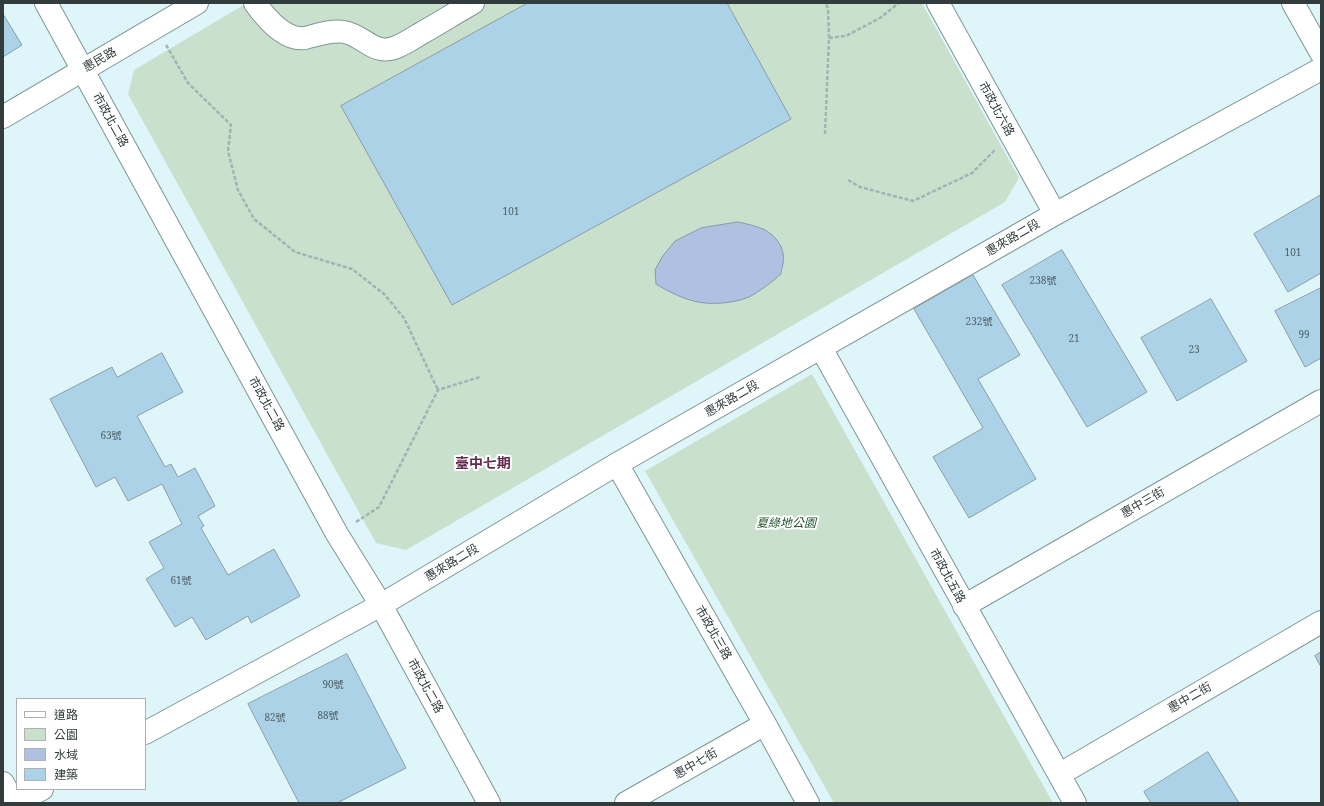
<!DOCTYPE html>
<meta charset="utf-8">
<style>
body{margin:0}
#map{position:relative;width:1324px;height:806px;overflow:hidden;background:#def6f9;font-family:"Noto Serif","Noto Sans TC",serif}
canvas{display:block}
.frame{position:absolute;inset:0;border:4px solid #323c3d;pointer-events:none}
.legend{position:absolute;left:16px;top:698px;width:130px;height:92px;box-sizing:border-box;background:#fff;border:1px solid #adb1b1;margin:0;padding:5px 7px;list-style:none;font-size:12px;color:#323c3d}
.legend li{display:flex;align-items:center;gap:8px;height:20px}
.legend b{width:20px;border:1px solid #adb1b1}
</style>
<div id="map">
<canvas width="1324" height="806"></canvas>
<div class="frame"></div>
<ul class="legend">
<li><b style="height:5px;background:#fff"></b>道路</li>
<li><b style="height:11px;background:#c9e0cc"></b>公園</li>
<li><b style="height:11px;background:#aec1e1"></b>水域</li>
<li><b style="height:11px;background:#acd2e7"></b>建築</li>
</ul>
</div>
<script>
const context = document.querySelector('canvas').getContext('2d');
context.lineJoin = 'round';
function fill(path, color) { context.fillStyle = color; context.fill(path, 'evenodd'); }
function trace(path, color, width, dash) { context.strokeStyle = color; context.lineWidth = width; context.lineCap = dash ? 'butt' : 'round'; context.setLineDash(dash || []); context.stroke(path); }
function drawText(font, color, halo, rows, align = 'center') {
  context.font = font + ' "Noto Serif","Noto Sans TC",serif'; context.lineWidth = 4; context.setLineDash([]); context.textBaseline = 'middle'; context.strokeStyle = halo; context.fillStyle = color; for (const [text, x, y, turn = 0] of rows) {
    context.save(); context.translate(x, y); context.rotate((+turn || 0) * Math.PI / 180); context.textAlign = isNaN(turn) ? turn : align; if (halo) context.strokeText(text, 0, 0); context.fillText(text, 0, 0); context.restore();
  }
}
fill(new Path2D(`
 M247,3H922L1019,178L1005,202L406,550L376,543L128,94L134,70Z
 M812,374L1053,803H834L645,471Z`), '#c9e0cc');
const water = new Path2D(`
 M738,222C747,224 757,226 765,230C779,238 787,252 782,268C782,268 781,273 781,274C776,279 756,294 749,297C735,303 712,305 698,302C683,299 669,292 656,284L655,270L662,257L675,241L701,228Z`);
fill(water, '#aec1e1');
trace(water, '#8999b0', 1);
const building = new Path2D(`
 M528,3H727L791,119L452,305L341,106Z
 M3,14L22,45L3,57Z
 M1321,195V273L1288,292L1254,234Z
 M1062,250L1147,392L1087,427L1002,285Z
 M973,275L1020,355L978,379L1036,479L969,518L933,457L983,428L914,309Z
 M1321,288V358L1305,367L1275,311Z
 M1211,299L1247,361L1177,401L1141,338Z
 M162,353L183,392L137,416L165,467L171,464L178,477L195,468L215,506L198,516L204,526L201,528L228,575L274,549L300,596L251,623L248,616L206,640L192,617L175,627L146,579L164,568L149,542L182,524L162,484L128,501L115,477L96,487L50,399L112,367L117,377Z
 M1321,652V667L1315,656Z
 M347,654L406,768L337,803H299L248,704Z
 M1208,752L1239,803H1151L1144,792Z`);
fill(building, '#acd2e7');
trace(building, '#8a9da7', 1);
const minor = new Path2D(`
 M46,3L337,534L381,605L489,803
 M255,3C265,17 285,41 305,38C317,35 331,30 344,32C363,35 373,55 394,48C403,45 412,39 420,34C438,24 455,13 473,3
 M938,3L1055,214
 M1293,3L1321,53
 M3,117L197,3
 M821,348L1075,803
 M617,464L765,724L808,803
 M964,606L1321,401
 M145,733L381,605L617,464L1055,214L1321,69
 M1060,774L1321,622
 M3,783L14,803
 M16,803L42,789
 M626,803L765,724`);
trace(minor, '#7e9597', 24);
trace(new Path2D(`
 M829,38L846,36L880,18L899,3
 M166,45L188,83L231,125L228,151L238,190L254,219L295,252L352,269L384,294L404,318L438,390
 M825,134L829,38L828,9L826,3
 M848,180L860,187L913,201L972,173L995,150
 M356,522L379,507L438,390L480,377`), '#a0b3b5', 2.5, [4, 2]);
trace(minor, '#fff', 22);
drawText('10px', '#506268', null, [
 ["101",511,212],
 ["101",1293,253],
 ["238號",1043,281],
 ["232號",979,322],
 ["99",1304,335],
 ["21",1074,339],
 ["23",1194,350],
 ["63號",111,436],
 ["61號",181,581],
 ["90號",333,685],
 ["88號",328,716],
 ["82號",275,718]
]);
drawText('12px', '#323c3d', '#fff', [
 ["惠民路",100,60,-30],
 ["市政北六路",996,109,61],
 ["市政北二路",110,120,61],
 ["惠來路二段",1013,238,-30],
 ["惠來路二段",732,399,-30],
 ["市政北二路",266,404,61],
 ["惠中三街",1143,503,-30],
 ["惠來路二段",452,563,-31],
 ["市政北五路",947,576,61],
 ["市政北三路",713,633,60],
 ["市政北二路",425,686,61],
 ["惠中二街",1190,698,-30],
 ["惠中七街",696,764,-30]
]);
drawText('italic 12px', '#23532f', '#fff', [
 ["夏綠地公園",786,524]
]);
drawText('bold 14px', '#652950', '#fff', [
 ["臺中七期",483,464]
]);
</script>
